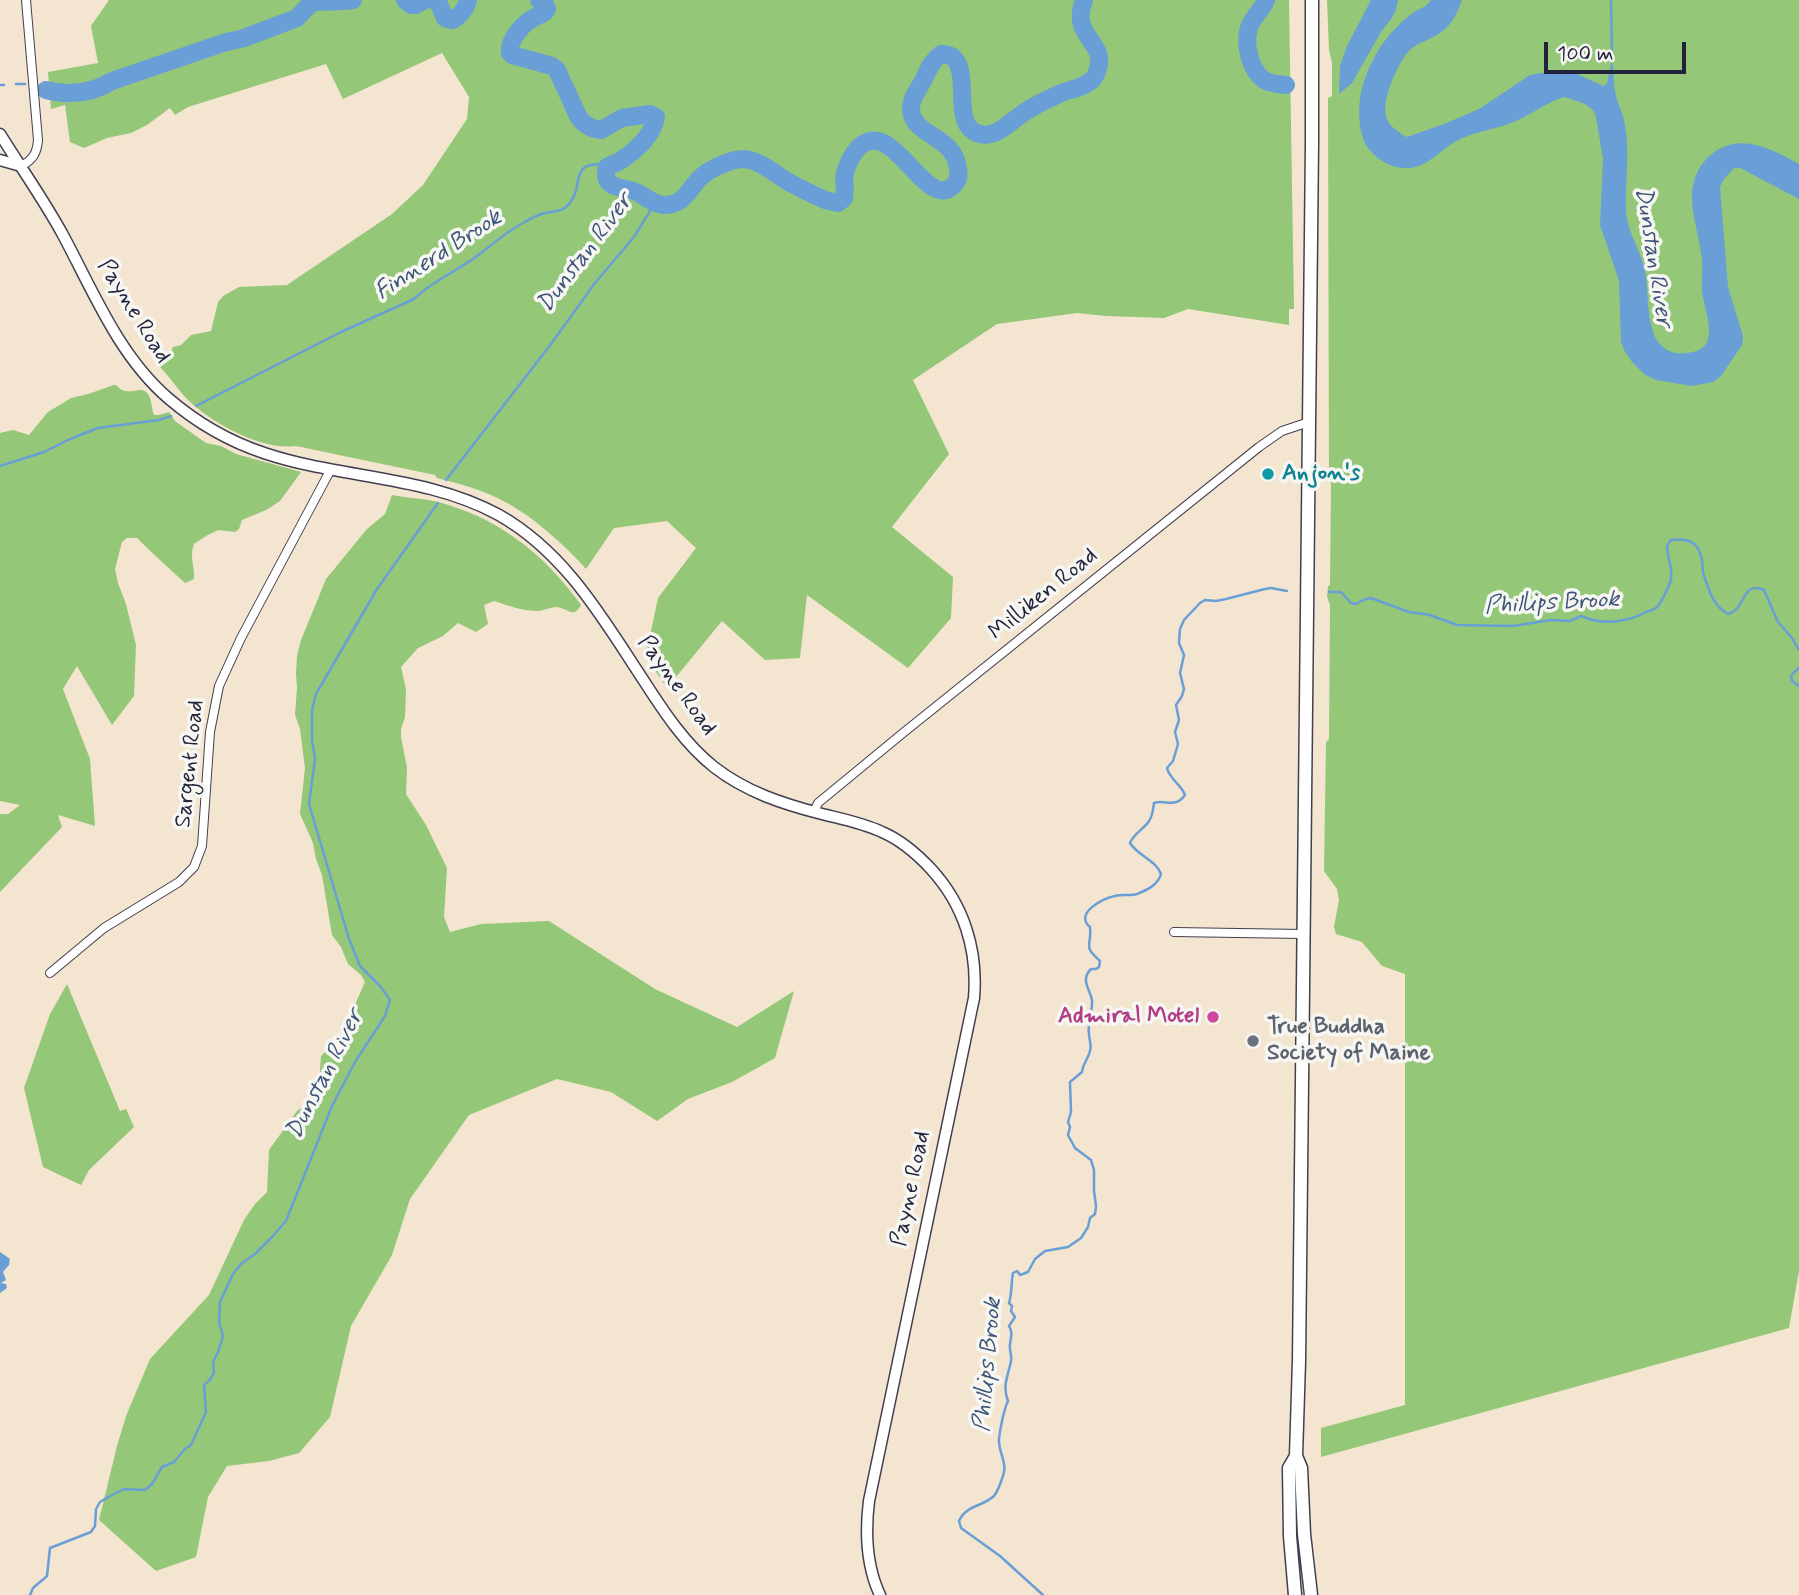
<!DOCTYPE html>
<style>
body{margin:0}
#map{position:relative;width:1799px;height:1595px;overflow:hidden;background:#f4e5d0;font-family:Mynerve,sans-serif}
canvas{display:block}
.scale{position:absolute;left:1544px;top:42px;width:142px;height:32px;box-sizing:border-box;border:4px solid #22223b;border-top:0;padding-left:9px;font-size:21px;line-height:24px;white-space:nowrap;color:#22223b;-webkit-text-stroke:5px #f6f6f2;paint-order:stroke}
</style>
<div id="map">
<canvas width="1799" height="1595"></canvas>
<div class="scale">100 m</div>
</div>
<script>
const context = document.querySelector('canvas').getContext('2d');
context.lineJoin = 'round';
function fill(path, color) { context.fillStyle = color; context.fill(path, 'evenodd'); }
function trace(path, color, width, dash) { context.strokeStyle = color; context.lineWidth = width; context.lineCap = dash ? 'butt' : 'round'; context.setLineDash(dash || []); context.stroke(path); }
function drawText(font, color, halo, rows, align = 'center') {
  context.font = font + ' Mynerve,sans-serif'; context.lineWidth = 7; context.setLineDash([]); context.textBaseline = 'middle'; context.strokeStyle = halo; context.fillStyle = color; for (const [text, x, y, turn = 0] of rows) {
    context.save(); context.translate(x, y); context.rotate((+turn || 0) * Math.PI / 180); context.textAlign = isNaN(turn) ? turn : align; if (halo) context.strokeText(text, 0, 0); context.fillText(text, 0, 0); context.restore();
  }
}
fill(new Path2D(`
 M109,0H1289L1294,309H1289V325L1188,309L1164,318L1106,316L1077,313L997,324L913,380L949,454L892,527L953,577L951,618L908,668L807,595L800,658L765,660L722,621L667,688L650,663L651,660L644,654L647,650L658,598L696,548L667,521L614,528L586,569C567,547 531,515 505,502C484,490 460,484 437,478L435,475L296,446C262,451 212,423 188,400C178,390 170,377 160,367L169,357L173,347L181,345L191,335L211,331L218,302L223,296L239,287L287,285L392,214L423,185L467,119L469,97L442,53L343,99L326,64L188,107L175,115L170,108L147,125L131,133L107,138L84,148L70,142L65,105L51,109L48,72L98,63L91,26Z
 M1327,0H1799V1271L1789,1328L1321,1457V1428L1405,1405V974L1382,966L1362,942L1336,934L1334,927L1339,900L1337,889L1324,871L1326,742L1329,739L1330,605L1327,597L1328,586L1330,585L1331,482L1329,473L1328,98L1332,96V63L1329,50Z
 M114,385H116C128,399 140,384 147,393C152,398 151,408 154,415H159L169,412L175,421L206,443L221,446L236,454L301,472L280,501L266,510L242,520L239,529L235,532L218,530L206,536L194,544C189,556 195,567 194,579L185,583C169,568 153,554 137,538H127L122,542L115,569L118,583L126,604L136,645L134,696L112,725L77,666L63,689L90,759L95,826L58,815L62,827L0,892V814H8L20,805L0,801V433L13,430L29,435L48,412L71,398L88,394Z
 M392,495C406,498 420,498 434,501C496,516 544,553 581,605C573,620 567,607 556,607C551,607 545,610 539,611C523,611 509,606 494,601L484,605L488,624L476,632L458,623L443,636L418,648L401,667L406,689L405,717L401,729V737L407,768L406,794L426,825L447,868L444,917L450,932L481,924L549,921L655,989L737,1027L794,991L775,1058L732,1082L688,1099L657,1121L611,1092L557,1079L469,1115L410,1199L392,1255L351,1326L330,1417L299,1453L269,1461L227,1466L208,1497L196,1557L156,1571L99,1520L117,1446L126,1416L150,1359L209,1295L244,1220L255,1204L267,1192L269,1150L297,1111L318,1095L321,1056L341,1036L365,982L361,975L348,964L341,947L332,935L322,875L316,859L313,843L300,814L305,768L300,729L295,715L297,688L296,674L297,656L301,640L326,579L367,529L385,514Z
 M67,984L120,1111L126,1109L134,1127L89,1170L81,1185L43,1167L24,1088L50,1014Z`), '#94c777');
fill(new Path2D(`
 M1371,0H1398L1396,10L1391,19L1381,32L1352,83L1339,94L1340,66L1347,46Z
 M1431,0H1462C1457,14 1451,27 1437,35C1427,41 1416,43 1408,52C1397,65 1380,102 1387,119C1390,127 1400,133 1407,137L1444,124L1479,109L1530,75L1541,73L1573,72L1603,86L1607,83L1612,58C1614,71 1613,87 1617,100C1620,108 1624,116 1625,125C1630,153 1625,182 1626,210C1627,232 1641,250 1645,271C1649,291 1646,327 1659,343C1668,354 1680,355 1693,352C1700,350 1706,347 1708,339C1712,327 1704,305 1702,292C1701,281 1703,271 1702,260C1700,236 1687,204 1694,181C1698,167 1707,156 1719,149C1746,134 1776,151 1799,164V199L1740,168H1734L1724,179L1720,187L1728,287L1743,336L1742,345L1721,376L1713,382L1692,386L1656,380L1644,374L1632,362L1625,352L1621,342L1619,281L1600,225L1603,159L1596,117L1593,110L1585,104L1565,97L1558,99C1542,106 1527,117 1511,123C1493,130 1471,132 1455,142C1441,150 1427,167 1409,168C1391,170 1368,155 1363,138C1355,111 1360,85 1373,60C1381,43 1395,27 1410,15C1417,9 1426,8 1431,0Z
 M0,1252L10,1259L9,1265L3,1272L6,1280L1,1283L6,1284L7,1288L0,1293Z`), '#699fd6');
trace(new Path2D(`
 M1611,0L1612,58
 M16,84H25
 M0,85H4
 M196,406L341,332L414,299C433,280 460,270 481,253C495,242 509,230 525,222C531,218 538,215 545,213C552,211 560,212 566,207C588,187 564,159 610,165
 M0,466L44,452L70,439L98,428L159,420L171,416
 M446,480L551,344L595,283L634,237L655,203
 M1329,592H1341L1351,603L1356,604L1363,600L1371,598L1409,612L1430,615L1457,625L1513,626L1551,620L1570,621L1581,616C1602,625 1626,623 1646,612C1649,611 1653,610 1656,608C1661,604 1670,584 1671,579C1673,569 1667,557 1667,546L1671,540C1685,538 1697,540 1701,556C1703,561 1702,567 1703,573C1709,589 1712,605 1728,614C1747,609 1741,580 1764,590L1778,622L1792,638L1799,650
 M1799,668C1794,673 1790,673 1792,681L1799,686
 M30,1595L33,1588L47,1576L50,1548L91,1532L95,1526L96,1509L100,1502L110,1496L124,1489L145,1490L152,1484L162,1467L174,1462L185,1449L191,1445L206,1412L204,1385L209,1381L214,1373L213,1362L218,1352L223,1336L219,1322L220,1302L233,1274L241,1264L255,1254L272,1237L286,1221L332,1106L355,1062L385,1016L390,1000L380,986L360,966L349,939L309,804L315,759L312,740V710L316,694L377,589L438,503
 M1043,1595L1000,1556L961,1528L959,1521C966,1505 982,1507 994,1496C998,1491 1001,1482 1003,1476C1008,1463 998,1452 999,1439C1000,1429 1004,1409 1008,1401C1002,1386 1008,1376 1011,1361C1012,1355 1009,1349 1010,1344C1011,1336 1013,1333 1009,1326L1015,1317L1011,1311L1012,1306L1009,1303C1012,1293 1011,1284 1013,1273L1017,1271L1020,1275L1028,1272L1035,1259L1045,1251L1068,1247L1081,1238L1088,1227L1090,1218L1095,1214L1096,1206L1094,1191V1170L1091,1160L1075,1148L1068,1135L1070,1127L1068,1122L1071,1112L1070,1082L1082,1072C1083,1062 1088,1060 1090,1051C1092,1045 1089,1040 1089,1034C1087,1023 1093,1012 1092,1000C1090,989 1080,980 1091,969H1096L1099,967L1100,961C1082,945 1092,947 1090,927C1074,914 1102,898 1115,896C1122,894 1130,896 1137,894C1147,890 1158,885 1161,874C1156,860 1138,856 1130,843C1134,833 1144,829 1149,821C1153,815 1153,809 1154,803C1165,799 1175,809 1185,795C1182,785 1170,780 1167,768L1173,761L1178,744L1175,732L1179,720L1176,705L1182,696L1184,689L1180,673L1184,655L1179,643L1180,629L1184,620L1200,603L1205,600L1216,601L1226,599L1265,589L1271,588L1287,591`), '#699fd6', 2.5);
trace(new Path2D(`
 M405,0L411,5H416L425,0
 M434,0L439,4L445,18L452,20C460,17 466,8 468,0
 M539,0L545,4L547,9L545,12C540,15 535,17 530,20C520,27 508,42 510,53L512,55L552,66L557,70L578,116C584,125 591,129 601,130L622,118L650,114L656,117C654,134 636,150 623,159C618,163 612,164 607,167C604,177 607,185 618,187C623,189 629,189 634,191C644,195 652,204 663,205C684,206 688,190 700,178C709,169 731,159 744,159C759,160 774,173 787,181C799,188 812,194 825,200L838,203L844,198C846,189 843,181 845,172C849,160 855,147 867,142C898,129 928,212 954,185C958,181 959,175 958,170C956,135 913,137 911,110C910,99 918,90 923,81C928,71 931,61 941,54C977,54 950,116 973,131C979,135 987,136 994,133C1005,129 1015,118 1025,112C1035,105 1048,99 1059,94C1070,89 1091,87 1096,74C1111,41 1069,40 1084,0
 M1266,0C1262,10 1252,18 1249,28C1244,44 1250,70 1264,80C1271,84 1278,84 1286,85
 M46,90C70,96 91,94 112,81L223,43L244,38L297,18L311,3C325,0 338,3 353,0`), '#699fd6', 18);
const street = new Path2D(`
 M21,166C33,160 37,153 38,140L26,0
 M814,812L818,803L903,733L1259,447L1282,431L1309,422
 M1174,932L1303,934
 M50,973L104,928L179,882L194,867L202,846L210,732L219,686L241,638L331,469`);
const secondary = new Path2D(`
 M0,134C21,168 44,200 63,235C93,291 119,356 168,398C197,423 228,441 264,453C341,479 426,475 499,515C566,553 603,619 644,681C664,712 685,744 714,767C746,792 783,804 822,814C842,819 863,823 882,832C901,840 917,854 931,869C964,905 978,950 974,998L869,1501C865,1533 866,1565 880,1595
 M0,160L21,166`);
const primary = new Path2D(`
 M1295,1595L1290,1536L1289,1468L1296,1456
 M1311,1595L1304,1534L1301,1468L1296,1456L1299,1361L1312,143V0`);
trace(street, '#423f51', 10);
trace(secondary, '#423f51', 13);
trace(primary, '#423f51', 15);
trace(street, '#fff', 8);
trace(secondary, '#fff', 10);
trace(primary, '#fff', 12);
for (const [x, y, r, color] of [
 [1268,474,7,"#0f9aa8"],
 [1213,1017,7,"#d1479c"],
 [1253,1041,7,"#6b7280"]
]) { const dot = new Path2D(); dot.arc(x, y, r, 0, 2 * Math.PI); context.fillStyle = color; context.fill(dot); trace(dot, '#f6f6f2', 2.5); }
drawText('23px', '#22223b', '#f6f6f2', [
 ["Payne Road",133,312,58],
 ["Milliken Road",1044,595,-39],
 ["Payne Road",676,686,54],
 ["Sargent Road",191,764,-84],
 ["Payne Road",912,1189,-78]
]);
drawText('bold 23px', '#0d838f', '#f6f6f2', [
 ["Anjon's",1282,474]
], 'left');
drawText('bold 23px', '#b23c85', '#f6f6f2', [
 ["Admiral Motel",1199,1017]
], 'right');
drawText('bold 23px', '#5b616d', '#f6f6f2', [
 ["True Buddha",1267,1028],
 ["Society of Maine",1267,1054]
], 'left');
drawText('italic 24px', '#3e5479', '#f6f6f2', [
 ["Dunstan River",586,254,-53],
 ["Finnerd Brook",439,256,-33],
 ["Dunstan River",1652,257,81],
 ["Phillips Brook",1552,604,-3],
 ["Dunstan River",326,1075,-63],
 ["Phillips Brook",989,1365,-85]
]);
</script>
